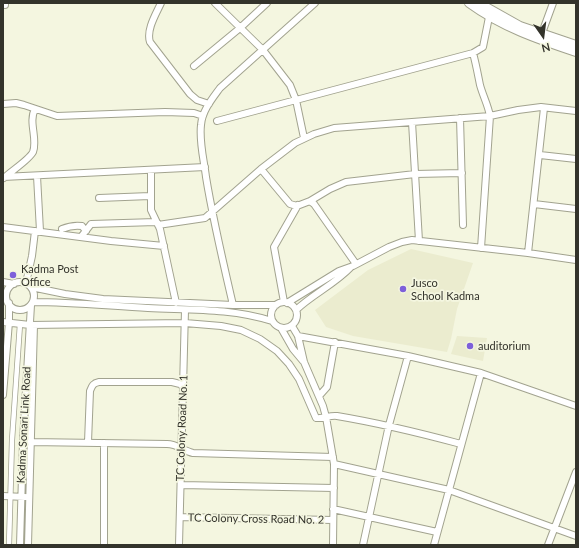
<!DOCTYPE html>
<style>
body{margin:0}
#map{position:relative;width:579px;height:548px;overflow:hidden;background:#f4f6e0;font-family:Lato,sans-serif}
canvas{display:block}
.frame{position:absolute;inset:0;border:4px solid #33332b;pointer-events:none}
.north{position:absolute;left:523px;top:16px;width:40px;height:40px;-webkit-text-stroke:3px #f4f6e0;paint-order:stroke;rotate:166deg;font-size:11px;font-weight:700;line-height:16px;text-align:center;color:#33332b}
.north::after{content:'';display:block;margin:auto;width:14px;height:18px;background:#33332b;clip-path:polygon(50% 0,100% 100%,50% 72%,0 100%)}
</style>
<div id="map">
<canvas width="579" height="548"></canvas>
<div class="frame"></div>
<div class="north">N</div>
</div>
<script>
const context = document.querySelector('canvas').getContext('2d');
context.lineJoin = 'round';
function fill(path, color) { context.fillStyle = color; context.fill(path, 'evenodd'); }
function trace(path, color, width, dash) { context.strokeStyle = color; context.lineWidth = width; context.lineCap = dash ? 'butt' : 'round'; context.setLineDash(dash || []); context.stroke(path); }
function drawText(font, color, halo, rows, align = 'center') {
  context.font = font + ' Lato,sans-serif'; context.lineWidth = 3.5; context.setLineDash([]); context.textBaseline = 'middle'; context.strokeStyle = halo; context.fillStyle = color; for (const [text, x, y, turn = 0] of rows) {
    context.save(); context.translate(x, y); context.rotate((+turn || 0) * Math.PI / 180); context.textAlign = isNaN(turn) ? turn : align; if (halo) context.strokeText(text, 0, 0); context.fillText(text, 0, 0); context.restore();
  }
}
fill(new Path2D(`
 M411,249L473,263L457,309L451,339L447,352L353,336L326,327L315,310L368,270Z
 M457,336L487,338L483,361L451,354Z`), '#ebeccf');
const pedestrian = new Path2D(`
 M9,545L12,440L20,324`);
const minor = new Path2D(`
 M5,3V5
 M161,3C156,14 146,30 150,42L190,94L197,100L209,104
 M215,3L263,50L290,85L296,100L304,138
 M542,33L553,3
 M473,53C476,64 478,75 480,85C483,96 488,105 490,116L481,248
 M194,66L240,28L267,3
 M3,104L16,103L24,105L57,116L165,112L194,113L203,116
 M460,118L463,225
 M217,121L473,53L483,47L489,17
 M412,122L419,241
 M540,155L576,159
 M261,169L290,204L297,206L310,201L314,204L356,264
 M151,170V210L160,229L176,303
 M37,176L40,231
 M3,177L205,167
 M4,178C11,171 29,160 33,152C38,139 28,122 35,109
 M99,198L150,196
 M310,201L330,189L346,182L415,174L462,173
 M534,204L576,209
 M158,225L205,218L261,169L295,143L314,134L334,128L490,116L518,110L541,107L576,111
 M3,227L111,241L164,246
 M62,229C69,226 75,225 82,226L86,231
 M81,237L91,224L156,222
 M528,253L544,108
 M3,282L14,284
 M6 296a14 14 0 1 1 28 0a14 14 0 1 1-28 0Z
 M26,283L32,256L35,231
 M31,287L65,294L103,299L233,305H276
 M33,302C72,302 110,306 148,308C190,310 232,308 272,321
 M284,302L274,247L298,205
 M271 315a13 13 0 1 1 26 0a13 13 0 1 1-26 0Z
 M287,303L339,271L353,266L389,247L402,242L412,240L528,253L576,260
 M233,305C223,262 213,220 206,177C204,160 199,142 201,125C202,111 212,99 220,88L315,3
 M296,310C313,294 335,284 351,267
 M3,322L30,325L185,323L221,326L241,330L260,339L277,351L289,364L299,379L316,418C323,419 330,415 337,416C379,423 420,433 461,444
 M292,326L298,336L304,362L323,406L326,417L334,464L333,545
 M281,328L293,349L303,361
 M298,336L408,356L481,373L576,406
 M3,395L9,322V303
 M319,396L327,387L335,342
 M30,442L167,444C177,444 184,451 193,453L333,457
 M88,442L90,391C92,386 93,383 99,382H172L180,384L183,387
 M104,443V545
 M334,464L449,490L576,536
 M181,485L334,488
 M3,496L25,497
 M333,509L437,532
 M180,517L333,520
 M20,545L23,441L31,305
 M28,545L34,325
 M179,545L185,310
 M363,545L389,425L408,356
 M434,545L481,373
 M548,545L576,472`);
const secondary = new Path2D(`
 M469,3C502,27 537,39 576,52
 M479,3L520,26L576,45`);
trace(pedestrian, '#a2a38f', 6);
trace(minor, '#a2a38f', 8);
trace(secondary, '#a2a38f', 10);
trace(pedestrian, '#fff', 4.5);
trace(minor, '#fff', 6);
trace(secondary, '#fff', 8);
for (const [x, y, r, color] of [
 [13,275,4,"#7d5fda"],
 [403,289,4,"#7d5fda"],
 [470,346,4,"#7d5fda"]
]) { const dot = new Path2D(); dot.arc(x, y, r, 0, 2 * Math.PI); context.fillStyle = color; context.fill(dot); trace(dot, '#f4f6e0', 1.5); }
drawText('11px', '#33332b', '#f4f6e0', [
 ["Kadma Post",21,269],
 ["Office",21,282],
 ["Jusco",411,283],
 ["School Kadma",411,296],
 ["auditorium",478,346]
], 'left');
drawText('11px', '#33332b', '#f4f6e0', [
 ["Kadma Sonari Link Road",24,425,-87],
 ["TC Colony Road No. 1",182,428,-88],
 ["TC Colony Cross Road No. 2",256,519,1]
]);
</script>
